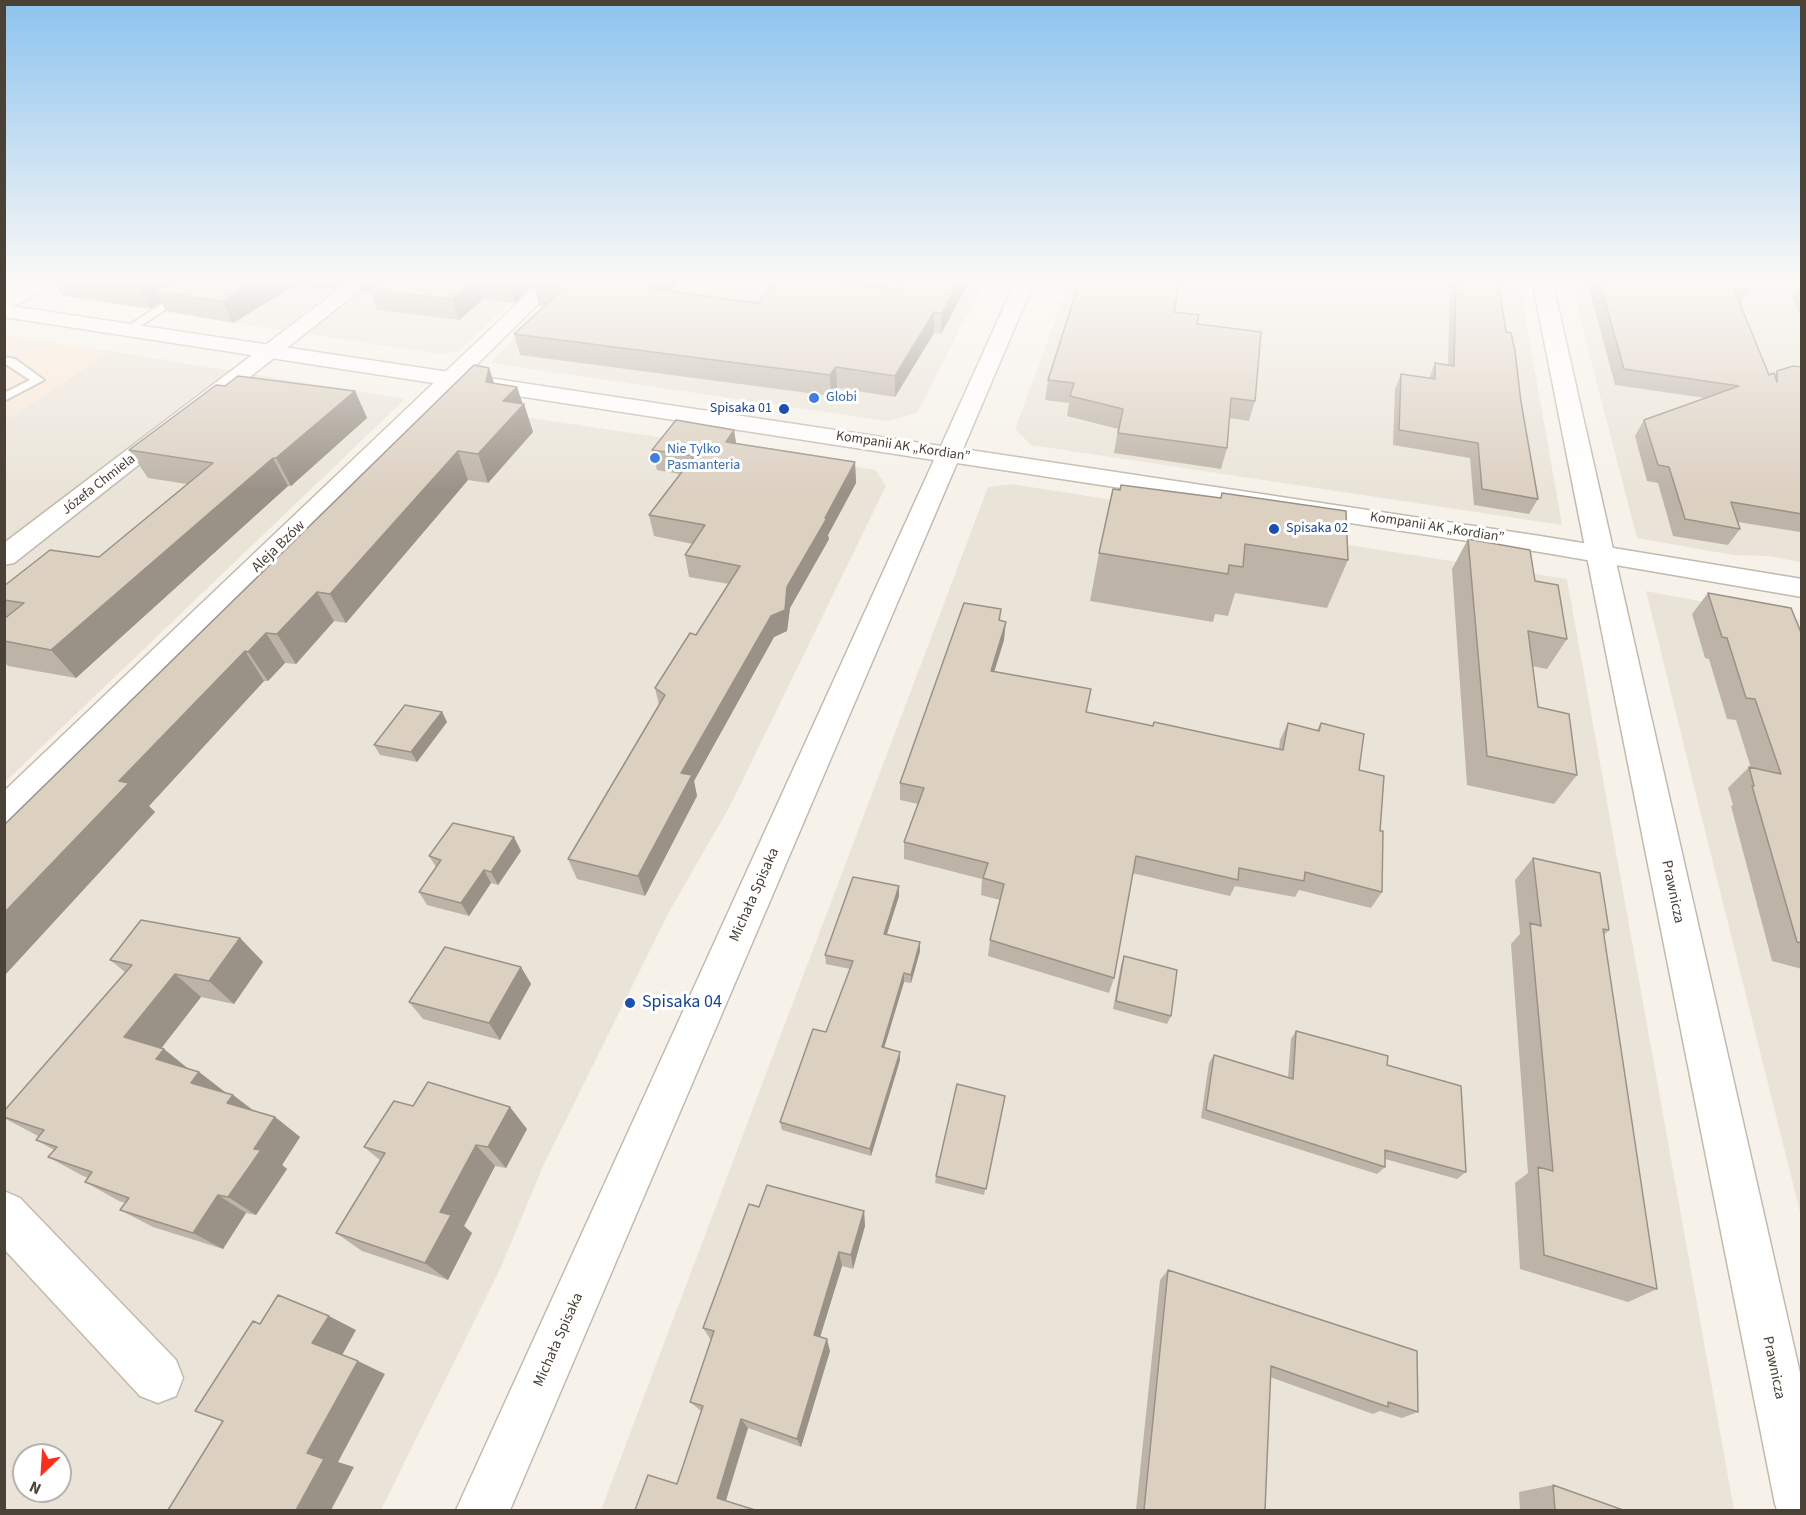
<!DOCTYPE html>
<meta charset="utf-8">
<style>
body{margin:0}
#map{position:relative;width:1806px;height:1515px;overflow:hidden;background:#f6f2ea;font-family:"Source Sans 3",sans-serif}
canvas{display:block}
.frame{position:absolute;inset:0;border:6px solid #4b4237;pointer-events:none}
.north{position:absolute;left:12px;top:1443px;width:60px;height:60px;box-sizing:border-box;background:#fff;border:2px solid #b7b3af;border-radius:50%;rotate:205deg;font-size:16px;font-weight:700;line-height:24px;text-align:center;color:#4b4237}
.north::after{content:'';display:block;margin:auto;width:21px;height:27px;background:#ff2e18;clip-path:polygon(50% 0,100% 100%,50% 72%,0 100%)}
</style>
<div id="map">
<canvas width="1806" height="1515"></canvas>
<div class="frame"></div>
<div class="north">N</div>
</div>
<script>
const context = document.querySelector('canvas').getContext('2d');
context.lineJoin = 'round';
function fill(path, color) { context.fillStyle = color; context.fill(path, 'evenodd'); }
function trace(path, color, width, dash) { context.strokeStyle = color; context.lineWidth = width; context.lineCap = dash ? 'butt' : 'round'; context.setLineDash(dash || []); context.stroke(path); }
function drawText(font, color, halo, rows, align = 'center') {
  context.font = font + ' "Source Sans 3",sans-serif'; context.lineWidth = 6; context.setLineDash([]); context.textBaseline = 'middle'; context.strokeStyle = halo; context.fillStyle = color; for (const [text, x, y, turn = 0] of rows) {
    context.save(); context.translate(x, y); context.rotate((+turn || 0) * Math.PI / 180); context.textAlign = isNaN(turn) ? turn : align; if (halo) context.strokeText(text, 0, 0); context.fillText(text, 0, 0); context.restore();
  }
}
fill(new Path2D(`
 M213,280H347L281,330L164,312Z
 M373,280H534L459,351L438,354L304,333Z
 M573,280H985L917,413L887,421L490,363Z
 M1070,280H1519L1562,525L1031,445L1015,429Z
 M1570,280H1801V562L1768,556L1733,555L1637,538Z
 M111,351L405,399L5,782V416L10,417Z
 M466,408L876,470L886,486L730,806L669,912L543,1166L501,1267L381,1510H5V853ZM24,1455H60V1491H24Z
 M1011,484L1132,503L1130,511L1567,579L1734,1510H601L988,487Z
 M1646,591L1801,620V1216L1698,803Z`), '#eae4d8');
fill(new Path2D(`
 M5,335L111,351L10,417L5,416Z`), '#f9e7d5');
const service = new Path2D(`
 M198,280H210L131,332L122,330Z
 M4,357L15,359L44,380L4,401V393L30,380L4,363Z`);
const minor = new Path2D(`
 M34,280H58L56,284L4,311V297Z
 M351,280H373L14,563L4,565V543Z
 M542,280H562L16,823L4,827V791Z
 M1532,280H1552L1802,1382V1510H1777L1775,1504Z
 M4,1191L20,1198L176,1360L183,1378L176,1396L158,1403L140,1396L4,1249Z`);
const tertiary = new Path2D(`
 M1016,280H1035L963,449L1540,536L1802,579V597L1540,552L957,463L510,1510H456L934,460L4,317V305L941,446Z`);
trace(service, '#c3b9ac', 4);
trace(minor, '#c3b9ac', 3);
trace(tertiary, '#c3b9ac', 3);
fill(service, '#fff');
fill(minor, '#fff');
fill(tertiary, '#fff');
fill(new Path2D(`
 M53,280H348L334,290L309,287L306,282L298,288H290L233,323L166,311L161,302L150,309L63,296Z
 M356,280H538L515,303L483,299L459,320L377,310L371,294L361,293Z
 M539,280H679L670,291L758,303L898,289L904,280H970L941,334L934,333L895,397L837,388L831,396L520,355L514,334L544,306H539L534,285Z
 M1450,280H1498L1506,332L1521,402L1538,499L1529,514L1474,505L1470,458L1393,445L1395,389L1401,374L1429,378L1435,363L1448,365Z
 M1587,280H1744L1748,291L1740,304L1769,375H1775L1777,371L1802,367V535L1800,532L1738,522L1740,529L1728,545L1673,536L1658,483L1647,481L1635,436L1644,420L1705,398L1615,385Z
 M1801,285H1802V319L1792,297Z
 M1174,312L1197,324L1255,401L1249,421L1229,418L1227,448L1221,469L1114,453L1118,429L1067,416L1069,403L1045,400L1048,380Z
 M489,368L494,384L517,387L522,403L524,404L533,432L488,483L468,480L346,623L334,621L296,664L285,663L268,681H264L149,806L155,812L4,976V825Z
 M225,386L355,391L367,418L291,486H288L76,678L8,666L4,662V619L6,617L4,615V586L99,557L187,484L148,478L129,450Z
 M734,430L736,443L855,462L856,483L828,535L829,539L790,608L787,631L774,637L694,781L697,796L645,896L577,879L568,859L659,705L655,688L696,635L729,584L689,577L685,555L693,544L654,536L649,515L680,474L657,470L652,450Z
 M1222,493L1348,560L1327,608L1235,593L1228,616L1215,614L1213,622L1090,601L1099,553L1221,498Z
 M1468,539L1535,581L1567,639L1547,669L1532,666L1538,707L1577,775L1554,804L1467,785L1452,569Z
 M1708,593L1802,635V969L1772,961L1731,806L1733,805L1728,788L1749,767L1751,768L1736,720L1727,719L1709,659L1705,658L1692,614Z
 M1001,609L1000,620L1004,640L994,671L1087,712L1153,726L1279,749L1280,740L1288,723L1317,730L1321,723L1359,770L1380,831L1382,892L1371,908L1299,890L1295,897L1235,886L1230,896L1132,873L1114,978L1109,993L988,956L990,940L1000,900L981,895L982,879L904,859V842L918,804L900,800V783Z
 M442,712L447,722L417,762L380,755L374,745Z
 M521,851L498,885L491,883L469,916L427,905L419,892L436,867L429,856Z
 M1533,858L1609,930L1604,935L1657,1289L1628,1302L1520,1269L1515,1183L1528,1173L1511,944L1520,934L1515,880Z
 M899,896L887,934L920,951L911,983L904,982L884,1048L900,1060L871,1156L782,1130L780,1122L826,1032L850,969L826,964L825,955Z
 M240,938L263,962L234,1004L201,997L161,1048L190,1070L199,1072L225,1092L233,1095L254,1111L275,1117L300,1137L282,1165L287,1169L256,1215L246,1213L223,1249L153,1227L120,1210L125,1203L119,1201L85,1182L88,1178L83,1176L48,1157L54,1150L36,1140L38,1136L4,1118V1111L125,972L110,960Z
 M1124,956L1171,1016L1167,1024L1113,1009L1121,965Z
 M521,967L531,984L500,1040L423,1019L409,1002Z
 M1296,1031L1387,1065L1466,1172L1457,1179L1385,1159V1167L1377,1174L1201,1118L1209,1063L1214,1055L1288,1077L1291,1039Z
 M1005,1096L984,1195L935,1183L936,1176Z
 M413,1106L527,1129L506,1168L495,1166L464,1226L472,1233L448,1280L362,1251L336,1233L381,1161L364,1147Z
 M759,1207L864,1211L865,1226L853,1269L842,1266L820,1337L830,1351L801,1447L748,1428L726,1501L677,1484L701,1411L690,1402L711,1340L703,1328Z
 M1168,1270L1418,1412L1402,1418L1380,1411L1373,1414L1270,1377L1265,1510H1136L1160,1280Z
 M1553,1485L1623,1510H1520L1519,1492Z`), '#bdb3a6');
fill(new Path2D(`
 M151,280H193L155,291L161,302L150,309L139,288Z
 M259,280H286L290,288L233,323L222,302Z
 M294,280H306V282L298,288Z
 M330,280H348L334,290Z
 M474,280H477L483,299L459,320L452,299Z
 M511,280H538L515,303L509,282Z
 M658,280H679L654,309L651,289Z
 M960,280H970L941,334L942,313Z
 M934,312V333L895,397V376Z
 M836,367L837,388L831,396L830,375Z
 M489,368L498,395L486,382Z
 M517,387L523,405L524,404L533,432L488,483L478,454L503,401Z
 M355,391L367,418L291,486L276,458Z
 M734,430L737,450L726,442Z
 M458,451L468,480L346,623L330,594Z
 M273,458L288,486L76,678L51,650Z
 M855,462L856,483L828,535L829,539L790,608L787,631L774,637L694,781L697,796L645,896L638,876L681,773L787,587Z
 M317,592L334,621L296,664L277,634Z
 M1006,622L1004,640L989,689L991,671Z
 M266,633L285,663L268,681L248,652Z
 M245,651L264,681L149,806L155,812L4,976V913L119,781Z
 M442,712L447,722L417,762L411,752Z
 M514,837L521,851L498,885L491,872Z
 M484,870L491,883L469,916L461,903Z
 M899,886V896L884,943V934Z
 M240,938L263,962L234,1004L209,981Z
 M920,942V951L911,983V975Z
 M521,967L531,984L500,1040L489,1023Z
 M904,973V982L882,1055V1047Z
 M175,974L201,997L153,1059L124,1037Z
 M164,1049L191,1071L156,1059Z
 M900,1052V1060L871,1156L870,1149Z
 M199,1072L226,1093L191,1083Z
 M233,1095L259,1115L227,1103Z
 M510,1107L527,1129L506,1168L488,1147Z
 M275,1117L300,1137L282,1165L287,1169L256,1215L228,1197L254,1149Z
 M476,1145L495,1166L464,1226L472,1233L448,1280L425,1263L440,1212Z
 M218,1195L246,1213L223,1249L193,1233Z
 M864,1211L865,1226L853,1269L851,1255Z
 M839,1252L842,1266L817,1347L814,1335Z
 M329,1316L356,1330L341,1357L312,1343Z
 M827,1339L830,1351L801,1447L797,1439Z
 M358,1361L385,1374L338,1462L354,1467L331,1510H296L307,1453Z
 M741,1419L748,1428L725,1503L717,1498Z`), '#9a9287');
const building = new Path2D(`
 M82,280H151L139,288Z
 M172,280H259L222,302L155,291Z
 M381,280H474L452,299L369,290Z
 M491,280H511L509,282Z
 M539,280H658L651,289L758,303L776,280H822L898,289L904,280H960L942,313L934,312L895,376L836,367L830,375L514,334L563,289L534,285Z
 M1080,280H1180L1174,312L1199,315L1197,324L1261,332L1255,401L1231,398L1227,448L1118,433L1123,409L1070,396L1074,383L1048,380Z
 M1456,280H1498L1506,332L1511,333L1515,351L1521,402L1538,499L1482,489L1478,443L1399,430L1401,374L1435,379V363L1454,366Z
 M1599,280H1744L1748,291L1734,289L1769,375L1774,373L1777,382V371L1793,366L1802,367V514L1731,502L1740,529L1685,519L1669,467L1658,465L1644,420L1739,386L1624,369Z
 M474,365L489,368L486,382L517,387L503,401L524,404L478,454L458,451L330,594L317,592L277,634L266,633L248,652L245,651L119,781L129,783L4,913V825Z
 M238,376L355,391L276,458H273L51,650L4,641V619L24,603L4,600V586L50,550L99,557L213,463L129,450L216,385L225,386Z
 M676,420L734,430L726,442L855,462L825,518H827L787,587L785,610L771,616L681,773L692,775L638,876L568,859L665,695L655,688L690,633L696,635L740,566L685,555L705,525L649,515L694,456L652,450Z
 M1121,485L1221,498L1222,493L1346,511L1348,560L1245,544L1243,567L1229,565L1228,574L1099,553L1113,489L1120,490Z
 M1468,539L1530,550L1535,581L1558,585L1567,639L1528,631L1538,707L1569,714L1577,775L1487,756Z
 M1708,593L1791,608L1802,635V943L1797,942L1752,786H1754L1749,767L1781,774L1755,699L1746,698L1727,638L1722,637Z
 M964,603L1001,609L999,620L1006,622L991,671L1091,689L1086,712L1153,726L1154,722L1283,750L1288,723L1319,731L1321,723L1364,734L1359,770L1384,776L1380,831H1383L1382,892L1305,872L1304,881L1239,868L1238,880L1136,856L1114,978L990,940L1004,884L983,878L988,863L904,842L924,788L900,783Z
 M405,705L442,712L411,752L374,745Z
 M453,823L514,837L491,872L484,870L461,903L419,892L441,860L429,856Z
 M1533,858L1600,873L1609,930L1603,929L1657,1289L1544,1255L1538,1167L1553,1171L1530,923L1541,926Z
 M853,877L899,886L884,934L920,942L911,975L904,973L882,1047L900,1052L870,1149L780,1122L813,1029L826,1032L853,961L825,955Z
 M141,920L240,938L209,981L175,974L124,1037L164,1049L156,1059L199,1072L191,1083L233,1095L227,1103L275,1117L254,1149L261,1150L228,1197L218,1195L193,1233L120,1210L129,1198L85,1182L92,1172L48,1157L57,1147L36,1140L44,1130L4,1117V1111L132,965L110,960Z
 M445,947L521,967L489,1023L409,1002Z
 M1124,956L1177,970L1171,1016L1116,1001Z
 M1296,1031L1388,1056L1387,1065L1461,1086L1466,1172L1385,1150V1167L1206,1110L1214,1055L1293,1079Z
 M428,1082L510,1107L488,1147L476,1145L440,1212L451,1215L425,1263L336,1233L385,1153L364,1147L394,1101L413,1106Z
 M957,1084L1005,1096L986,1189L936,1176Z
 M767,1185L864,1211L851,1255L839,1252L814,1335L827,1339L797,1439L741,1419L717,1498L755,1510H635L648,1475L677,1484L703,1406L690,1402L714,1331L703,1328L749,1204L759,1207Z
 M1168,1270L1417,1351L1418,1412L1388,1402V1407L1271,1366L1265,1510H1144Z
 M278,1295L329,1316L312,1343L358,1361L307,1453L324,1459L296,1510H168L223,1421L195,1411L253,1321L260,1324Z
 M1553,1485L1623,1510H1555Z`);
fill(building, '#dcd0c1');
trace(building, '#9a9287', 1.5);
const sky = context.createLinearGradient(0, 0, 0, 492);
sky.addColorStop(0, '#8cc3ee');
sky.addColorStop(0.57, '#fbf9f6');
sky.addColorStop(1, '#fbf9f600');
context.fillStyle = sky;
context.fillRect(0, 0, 1806, 492);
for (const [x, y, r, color] of [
 [814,398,6,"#3f7fe0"],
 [784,409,6,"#1a4fb4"],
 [655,458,6,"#3f7fe0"],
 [1274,529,6,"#1a4fb4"],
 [630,1003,6,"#1a4fb4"]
]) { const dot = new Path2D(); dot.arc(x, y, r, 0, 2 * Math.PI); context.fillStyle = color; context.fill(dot); trace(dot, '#fff', 2); }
drawText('14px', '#366cbe', '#fff', [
 ["Globi",826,398],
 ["Nie Tylko",667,450],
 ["Pasmanteria",667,466]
], 'left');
drawText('14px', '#164399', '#fff', [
 ["Spisaka 01",772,409],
 ["Spisaka 02",1286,529,"left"]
], 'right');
drawText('14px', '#4b4237', '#fff', [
 ["Kompanii AK „Kordian”",903,447,9],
 ["Józefa Chmiela",99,485,-38],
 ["Kompanii AK „Kordian”",1437,528,9]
]);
drawText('15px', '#4b4237', '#fff', [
 ["Aleja Bzów",279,547,-44],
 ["Prawnicza",1672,892,78],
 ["Michała Spisaka",755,895,-66],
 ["Michała Spisaka",559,1340,-66],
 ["Prawnicza",1773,1368,78]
]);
drawText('18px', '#164399', '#fff', [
 ["Spisaka 04",642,1003]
], 'left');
</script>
